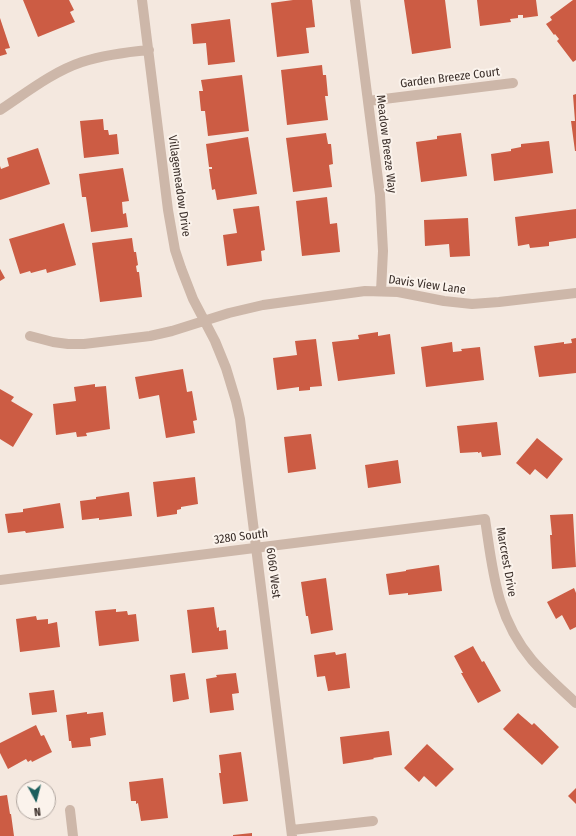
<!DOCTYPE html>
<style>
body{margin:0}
#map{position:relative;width:576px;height:836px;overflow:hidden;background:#f4e8df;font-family:"Fira Sans Condensed",sans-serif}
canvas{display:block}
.north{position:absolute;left:16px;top:780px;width:40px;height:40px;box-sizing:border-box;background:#fbf3ec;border:1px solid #aea49e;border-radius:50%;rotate:173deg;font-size:11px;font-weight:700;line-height:16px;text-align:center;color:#3a2e29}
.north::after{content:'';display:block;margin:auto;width:14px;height:18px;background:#1c5f5e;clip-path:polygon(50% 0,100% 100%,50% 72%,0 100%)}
</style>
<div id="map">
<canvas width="576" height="836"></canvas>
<div class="north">N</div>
</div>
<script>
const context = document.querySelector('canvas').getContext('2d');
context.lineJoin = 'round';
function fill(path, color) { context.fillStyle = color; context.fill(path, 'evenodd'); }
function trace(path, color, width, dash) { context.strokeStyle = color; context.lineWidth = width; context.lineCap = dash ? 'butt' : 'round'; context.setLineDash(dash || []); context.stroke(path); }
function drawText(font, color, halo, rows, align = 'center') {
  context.font = font + ' "Fira Sans Condensed",sans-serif'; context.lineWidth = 4; context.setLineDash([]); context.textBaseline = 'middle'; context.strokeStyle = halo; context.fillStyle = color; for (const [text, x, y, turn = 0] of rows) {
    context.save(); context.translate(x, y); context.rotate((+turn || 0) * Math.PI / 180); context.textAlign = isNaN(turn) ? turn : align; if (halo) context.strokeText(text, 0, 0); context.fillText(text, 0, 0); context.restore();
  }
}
fill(new Path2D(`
 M23,0H69L74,10L70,12L75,22L38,37Z
 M293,0H312L315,27L306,28L309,53L277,57L271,3Z
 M404,0H445L451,48L412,54Z
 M477,0H536L538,16L523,18V15H518V18L510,19L511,22L480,26Z
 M573,0H576V60L573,62L557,41L559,39L555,34L554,35L546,24L552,20L550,17Z
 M0,18L10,48L5,49L7,54L0,56Z
 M230,19L235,62L208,65L206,43L193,44L191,24Z
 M322,65L323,75H326L328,96H325L328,120L287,125L281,70Z
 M242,75L249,131L208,136L205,111H201L199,91H203L201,80Z
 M576,94V151H575L571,121H575L573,95Z
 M103,119L104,130H108L109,135L117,134L119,154L84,158L80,121Z
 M326,133L328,144H331L333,164L329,165L332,187L293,192L286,138Z
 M461,133L467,176L421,182L416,142L437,139V136Z
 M248,137L257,194L217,200L215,189L212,190L209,169H212V167H209L206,144Z
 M549,141L553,173L494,181L491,154L511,151V149L521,147V144Z
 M38,148L50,184L0,200V166L1,169L9,166L7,158Z
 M123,168L129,201L122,202L123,214L126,213L128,227L91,232L86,197H82L79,174Z
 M327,197L330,224L337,223L340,252L302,256L296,201Z
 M259,206L265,250L261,251L262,261L227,266L223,235L237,233L233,209Z
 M576,209V238L549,242V246L530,248L529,244L518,246L515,217Z
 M468,218L470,256L450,257L449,244L425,246L424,220Z
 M64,223L76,265L47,273L46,269L31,273L30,271L20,274L9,239Z
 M132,238L134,252H136L138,265L136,266L137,272H139L142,297L100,302L92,243Z
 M0,269L5,278L0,281Z
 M378,332V336L390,334L395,374L338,381L332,342L359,339L358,335Z
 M576,338V373L539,377L534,346L564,342V344L572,343L571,339Z
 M316,339L322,386L310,387V390L299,391V387L277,390L273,358L297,355L295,341Z
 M452,342L453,352L462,351L461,349L480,347L484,380L426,387L421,347Z
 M183,369L187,392L192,391L197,420L193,421L195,433L166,438L159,395L139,399L135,377Z
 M95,384V387L106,386L110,429L86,433L87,436L77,437L76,432L56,435L53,404L76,401L74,387Z
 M0,389L14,397L11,401L33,414L13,447L0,439Z
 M497,422L501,455L482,457L481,452L478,453V452L460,453L457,426Z
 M311,434L316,469L288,473L284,437Z
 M537,438L563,459L547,479L535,469L530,475L516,463Z
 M398,460L401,483L368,488L365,465Z
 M195,477L198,504L181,507V509L177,510V514L157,517L153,482Z
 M129,492L132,516L99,520V518L82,520L80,501L96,499V497Z
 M60,503L64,528L26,533L25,531L8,533L5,514L23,512V509Z
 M573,514L576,567L552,569L550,535H552L550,515Z
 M439,565L442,591L408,595V593L389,595L386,574L406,571V570Z
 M326,578L333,630L311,634L308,616H306L301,582Z
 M574,588L576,593V627L570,630L562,615L556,619L547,602Z
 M214,607L217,628L219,627V631L226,630L228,649L192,653L187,610Z
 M116,609V612L127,611L128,615L136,614L139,641L99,646L95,611Z
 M36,616L37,620L48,619V624L57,622L60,647L20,652L16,619Z
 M473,646L482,662L484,661L501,691L478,703L461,673H463L454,656Z
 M335,652L336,655L346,653L350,688L328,691L325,676L317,677L314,655Z
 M185,673L189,699L173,702L170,675Z
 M236,673L239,693L232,694L234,710L210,713L206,679L217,677L216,675Z
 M54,690L57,712L32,715L29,693Z
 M87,712V714L103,712L106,735L90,738L91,746L72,748L71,741H69L66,715Z
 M518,713L532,725L534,723L559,747L542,765L503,729Z
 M36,725L41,736L44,735L52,752L32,762L31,760L28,762L26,759L8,769L0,753V743Z
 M389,731L392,755L373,758L374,759L343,764L340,737Z
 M427,744L454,769L436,787L424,776L419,782L404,768Z
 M241,752L248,801L223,804L219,773H221L219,755Z
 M163,778L168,818L141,821L138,803L136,804V801H131L129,782Z
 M576,788V804L568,796Z
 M7,795L10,814H11L14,836H0V796Z
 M252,833V836H233V835Z`), '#cc5c44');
trace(new Path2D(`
 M142,0L168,210L175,250L181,268L193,299L215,341L226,368L236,401L240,419L292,836
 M355,0L380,195L383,251L381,291
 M368,101L513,83
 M0,110C26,93 52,72 82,62C104,55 127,52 149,50
 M30,336L53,342L68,344H84L150,336L172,331L229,313L263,305L365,291L398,292L444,301L472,304L499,302L576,293
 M0,580L485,519C493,572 496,617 532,660C545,675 561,689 576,703
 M70,810L73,836
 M292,830L373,821`), '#cdb7a9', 10);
drawText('12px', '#3a2e29', '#fbf3ec', [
 ["Garden Breeze Court",450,78,-7],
 ["Meadow Breeze Way",386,144,83],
 ["Villagemeadow Drive",179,186,82],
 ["Davis View Lane",427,285,8],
 ["3280 South",241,537,-7],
 ["Marcrest Drive",506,562,80],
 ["6060 West",273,573,83]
]);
</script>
